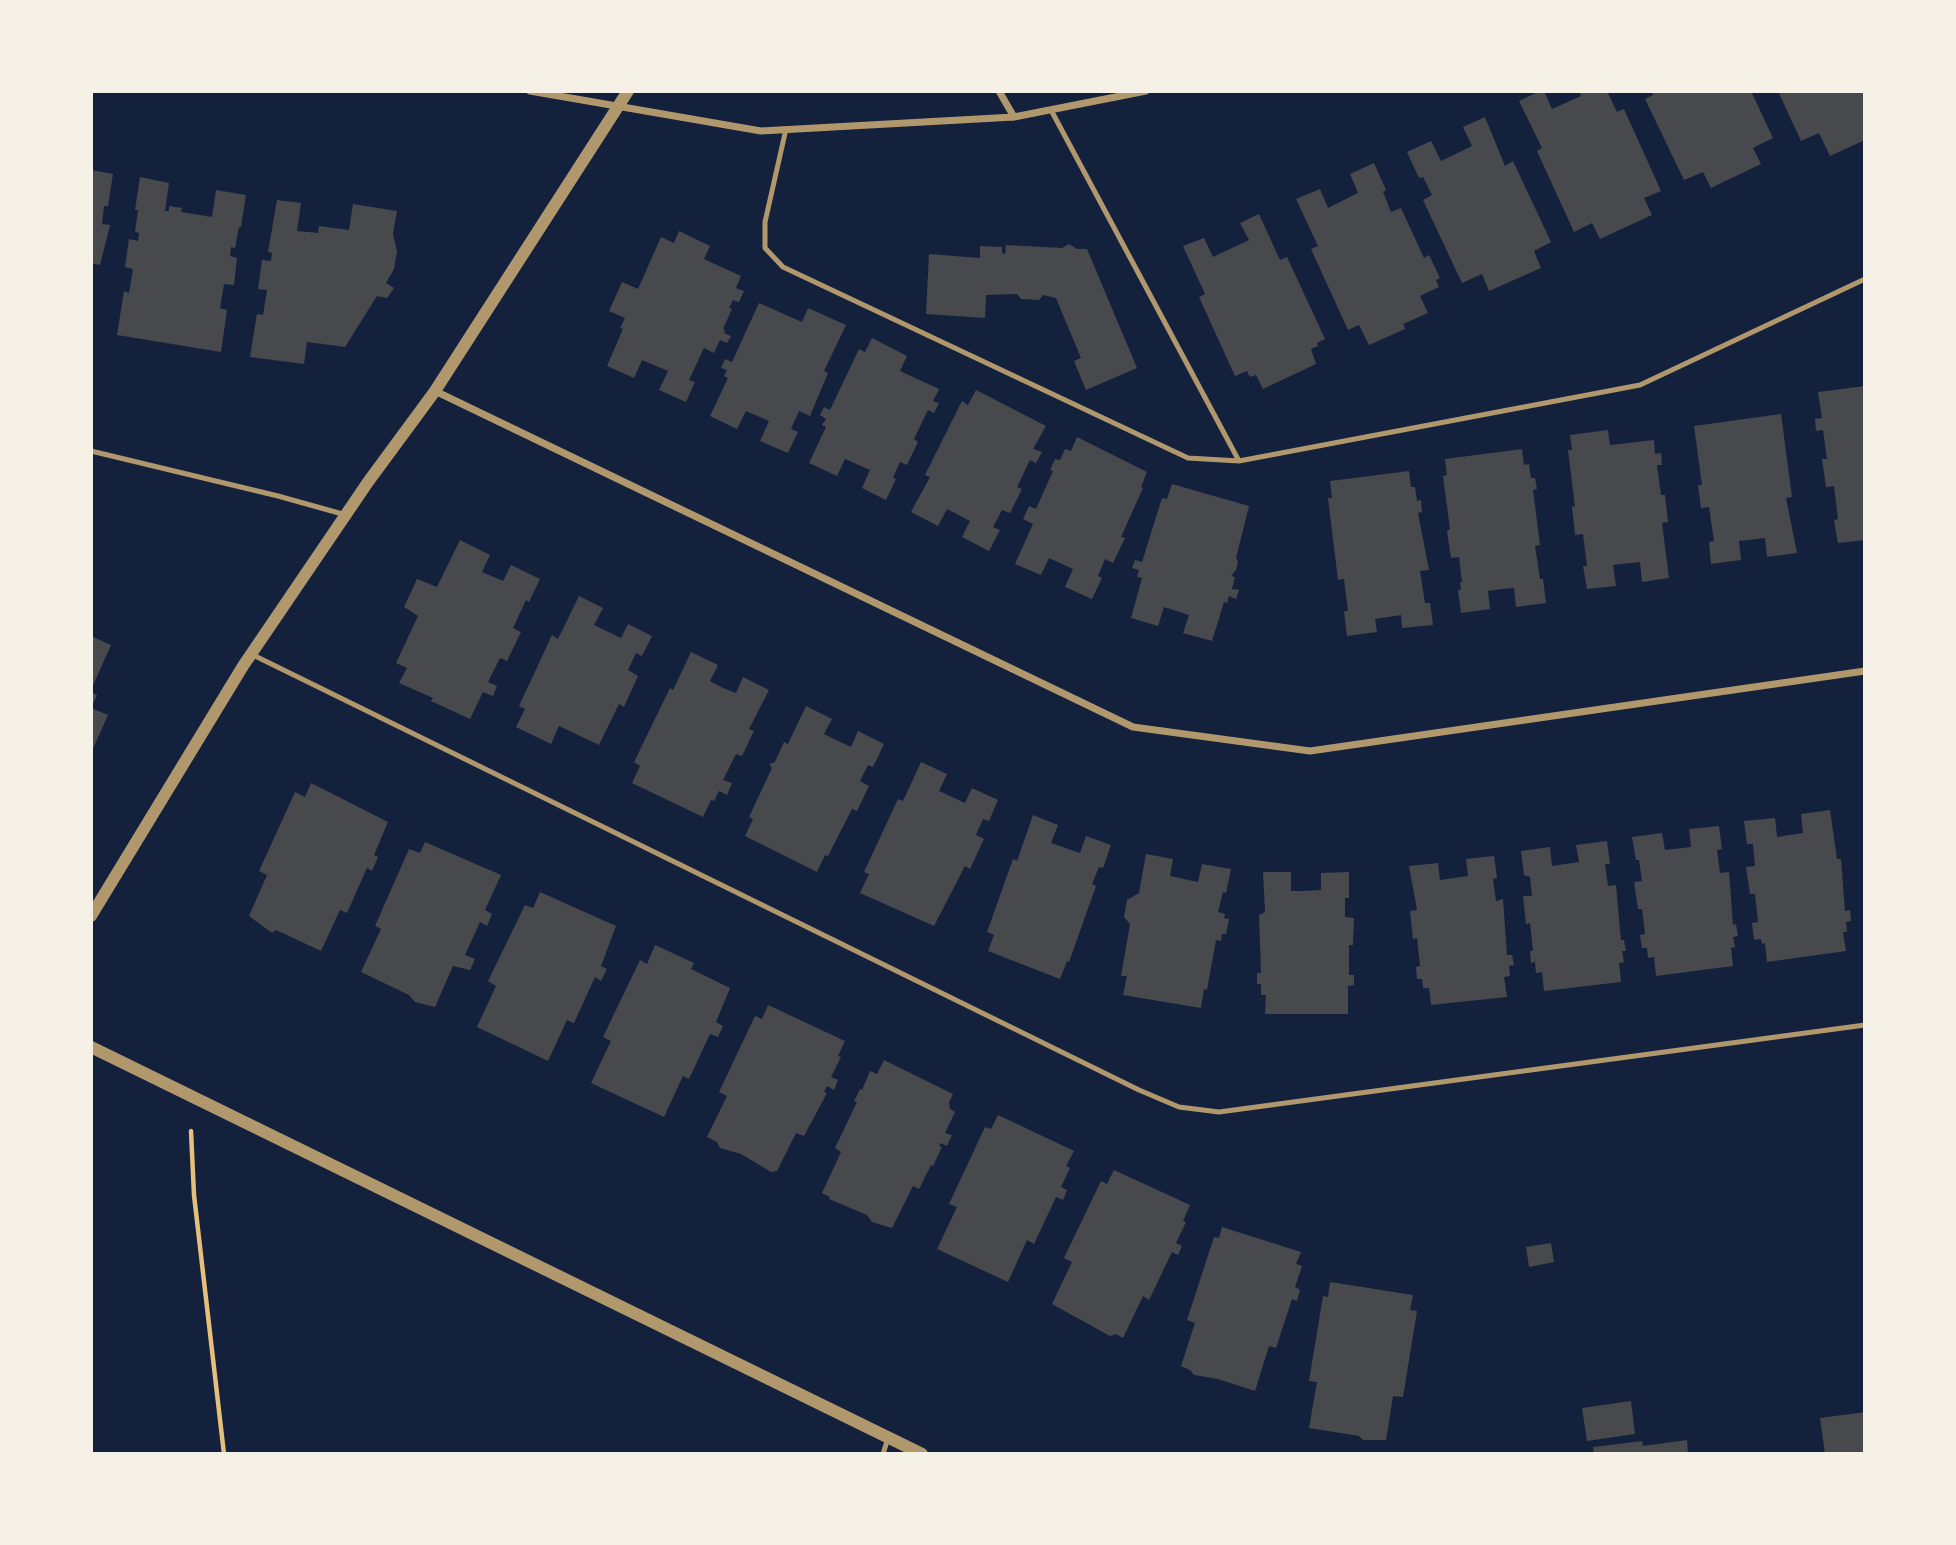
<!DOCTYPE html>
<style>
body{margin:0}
#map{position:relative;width:1956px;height:1545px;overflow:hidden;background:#14213d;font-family:Barlow,sans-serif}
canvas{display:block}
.frame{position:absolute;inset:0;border:93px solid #f6f1e7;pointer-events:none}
</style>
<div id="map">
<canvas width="1956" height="1545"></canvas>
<div class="frame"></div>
</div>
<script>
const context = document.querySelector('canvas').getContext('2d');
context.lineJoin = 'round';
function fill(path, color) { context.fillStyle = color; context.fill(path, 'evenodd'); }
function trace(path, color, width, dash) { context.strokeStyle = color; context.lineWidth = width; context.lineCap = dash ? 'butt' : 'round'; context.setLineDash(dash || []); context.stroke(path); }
fill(new Path2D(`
 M1540,91H1544L1552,109L1581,96L1579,91H1607L1617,112L1624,109L1661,191L1644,198L1652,215L1600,239L1592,223L1574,232L1537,151L1542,148L1519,101Z
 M1651,91H1751L1773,138L1753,148L1761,164L1711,188L1703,172L1684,180L1645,99L1653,95Z
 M1778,91H1865V140L1830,156L1819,133L1801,141Z
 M1485,117L1505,166L1513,161L1551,242L1534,251L1541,268L1489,291L1482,274L1462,283L1423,200L1432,195L1423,177L1419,178L1407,152L1431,141L1441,161L1472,146L1463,127Z
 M1374,163L1386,190L1383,192L1391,212L1401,208L1424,258L1429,255L1440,278L1436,280L1439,287L1420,296L1428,313L1403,324L1405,329L1369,345L1359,325L1348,330L1311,249L1318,246L1296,199L1320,189L1328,208L1358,193L1350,174Z
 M91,170L113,174L108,206H104L102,224L110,225L100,265L91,263Z
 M140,177L169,183L165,211H169V206L182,208L181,212L212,217L216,190L246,195L241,227H239L235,248L231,247L230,256L237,258L234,285L224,284L220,308L227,310L221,352L117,335L124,291L129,293L133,269L125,267L129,239L138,241L139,233L135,232L138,210H135Z
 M277,200L301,203L297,231L318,233L319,226L349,230L353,204L397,211L393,234L397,251L394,269L386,283L394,288L387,298L377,296L345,347L307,342L304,364L250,357L257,314L263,315L267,290L258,289L262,260L271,261L272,253L268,252Z
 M1259,214L1280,260L1287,257L1325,339L1317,343L1318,346L1311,349L1316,364L1263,389L1256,375L1250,377L1247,371L1235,376L1199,297L1205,294L1183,246L1204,238L1213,257L1249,240L1240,223Z
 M679,231L710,246L704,259L741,276L736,288L744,291L739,302L733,300L729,308L732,309L723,329L725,330L724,333L731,336L727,343L720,340L714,353L704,348L689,380L695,382L686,402L659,390L668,371L642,360L634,378L607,366L623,329L620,328L625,318L609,311L622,282L638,289L661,237L674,243Z
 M1069,244L1077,249H1087L1137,368L1086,390L1074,361L1081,358L1056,298L1043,295L1039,300L1021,299L1017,294L986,295L985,318L926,314L929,254L980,258V246L1002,247V253L1005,254L1006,245L1062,248Z
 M759,303L802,322L808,308L846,325L824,371L828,373L810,416L799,411L791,429L798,432L788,453L760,441L769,421L746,411L737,429L710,416L728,378L724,376L727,370L721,368L725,359L732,362Z
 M872,338L907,356L900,371L939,389L933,401L939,403L934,413L928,410L914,439L918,442L907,465L900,462L893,478L896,479L886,500L862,488L870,470L845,459L837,476L809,463L826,427L822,425L826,419L820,415L824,407L830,410L859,349L865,352Z
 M1865,386V540L1838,543L1834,520L1838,519L1834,486L1826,487L1822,459H1827L1823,430L1816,431L1815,419L1822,418L1818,392Z
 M976,390L1046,426L1033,449L1042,452L1036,463L1030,460L1017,487L1022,489L1010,513L1002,510L993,527L1000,530L989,551L962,537L970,521L947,509L938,526L911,512L930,477L925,475L962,401L968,405Z
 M1781,414L1792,497L1786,498L1797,553L1767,557L1765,538L1739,541L1741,560L1711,564L1709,542L1714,541L1709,507L1701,508L1698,485H1702L1694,426Z
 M1608,430L1610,445L1654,440L1655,454L1661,453L1662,465H1657L1661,495H1665L1668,522L1662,523L1669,578L1642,582L1640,562L1613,565L1616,586L1587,589L1583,566H1587L1583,534L1575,535L1572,506L1575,507L1568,450H1572L1570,435Z
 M1077,437L1147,472L1141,487L1143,488L1121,537L1125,538L1113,563L1105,559L1098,576L1102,578L1092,599L1065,587L1073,569L1062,564L1049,558L1041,575L1015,564L1033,524L1023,519L1029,506L1036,509L1053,471L1050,470L1055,459L1060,460L1065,449L1071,451Z
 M1522,449L1524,465L1529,464L1531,478H1535L1537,489L1533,490L1540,545L1535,546L1540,579H1543L1546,603L1516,607L1514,588L1502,589L1488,591L1490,609L1461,613L1458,591L1461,589L1460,582H1462L1459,557L1451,558L1447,531L1450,529L1443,476L1447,475L1445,459Z
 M1409,471L1411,487H1415L1417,501L1421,500L1422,512L1418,513L1429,570L1420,571L1425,603H1430L1433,625L1402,628L1401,615L1375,619L1377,632L1347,636L1344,611H1348L1344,579L1338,580L1328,498H1332L1330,481Z
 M1172,484L1249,506L1236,558L1238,562L1236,570L1231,576L1235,577L1232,589L1239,590L1236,599L1229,596L1227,603L1224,602L1212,641L1183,633L1189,615L1164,607L1158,626L1131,618L1142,578L1137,577L1139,570L1132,568L1135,560L1142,562L1162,498L1167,499Z
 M460,540L490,555L482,572L503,581L511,565L540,579L529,602L526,600L513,628L521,632L507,661L500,658L488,682L497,686L493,696L483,692L470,719L431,701L433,698L399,683L407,668L396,663L418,616L404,607L417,579L437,587Z
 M579,596L603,608L594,625L621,638L628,624L652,636L642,656L636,653L628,670L638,676L624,707L619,704L599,745L559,726L551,744L516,727L525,709L519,706L552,635L558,639Z
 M91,636L111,645L91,690Z
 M691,652L718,665L710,681L721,687L736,693L743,677L769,690L749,729L754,731L742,756L736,754L723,780L732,783L727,795L719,791L714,801L711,800L703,817L632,783L640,766L634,762L670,688L673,690Z
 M91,692L97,695L91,708L108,715L91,753Z
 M806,706L832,719L824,734L836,740L851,747L858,731L884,744L873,767L868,765L860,781L869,786L857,811L852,809L828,856L825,855L817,872L745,836L753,819L749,817L772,768L769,764L775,762L784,742L788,744Z
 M921,762L947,774L939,791L965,803L972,788L998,800L989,821L983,819L976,835L984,839L970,869L965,866L934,926L860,893L869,874L864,872L898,799L903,801Z
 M311,783L388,822L374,855L378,857L372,871L367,868L347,913L340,910L321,951L276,930L272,933L249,916L267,875L259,871L295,792L305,797Z
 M1830,810L1837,859H1841L1845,911L1850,910L1851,921L1846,922L1847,932H1843L1846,951L1767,962L1765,943L1762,944L1761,939L1754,940L1752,923L1758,922L1755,894H1750L1746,867L1755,866L1753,844H1747L1744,821L1775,818L1777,837L1803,833L1801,814Z
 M1033,815L1058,825L1051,843L1080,853L1086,836L1111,845L1103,868L1099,867L1092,884L1096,886L1069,962L1067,961L1060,979L988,951L994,935L987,932L1013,859L1017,861Z
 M1719,826L1722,849L1717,850L1720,873L1729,872L1733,925L1736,924L1738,936L1733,937L1735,947L1731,948L1733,966L1656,976L1654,957L1648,958L1647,948H1642L1640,935L1645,934L1642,909H1638L1634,882L1642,881L1639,860H1636L1632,837L1662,833L1665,850L1691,847L1689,829Z
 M1607,841L1610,864H1605L1608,886L1616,885L1621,940H1624L1626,951H1622L1624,962L1619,963L1621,982L1544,991L1542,972L1536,973L1535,962L1531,963L1530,951H1533L1530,923L1526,924L1523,896H1532L1530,877L1524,875L1521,851L1550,847L1552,866L1579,862L1576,845Z
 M425,842L501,875L485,910L492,914L487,926L480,922L465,955L475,959L470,970L453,966L435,1007L415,1002L409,995L361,972L381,929L375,926L409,849L420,853Z
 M1146,854L1173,859L1170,876L1198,882L1202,864L1231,869L1226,893L1223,892L1218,912L1225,914L1224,918L1229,919L1226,934H1222L1221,941L1216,940L1207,990L1204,989L1201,1008L1123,995L1127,976H1121L1130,924L1124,917L1127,900L1139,893Z
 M1494,856L1497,878L1493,879L1496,901L1503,899L1507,955H1512L1514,965L1509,966L1510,976L1504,977L1507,997L1431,1005L1429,988H1423L1422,979H1417L1416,967L1420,966L1417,938L1413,939L1410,911L1417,910L1409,866L1438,863L1440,880L1468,876L1466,859Z
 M1263,872H1291V891H1304L1321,890V873L1349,872V898H1345V917L1354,918L1353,945H1349V975H1354V985L1348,986V1014H1265L1266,995H1261V984H1257V973H1261L1259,915L1265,912Z
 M540,892L616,926L601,966L607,969L601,981L595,977L574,1023L567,1020L548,1061L477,1027L496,986L488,981L525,905L533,908Z
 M655,945L694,963L691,969L730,988L716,1022L723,1026L718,1037L710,1034L689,1079L683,1076L664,1117L591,1083L611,1041L603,1037L640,960L647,964Z
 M768,1005L845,1041L838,1056L841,1057L831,1077L838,1080L834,1090L827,1086L824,1092L827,1093L804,1136L796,1133L777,1171L771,1172L741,1154L720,1148L717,1142L707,1137L727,1096L719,1092L755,1016L762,1019Z
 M884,1060L953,1094L949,1102L950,1109L955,1112L945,1133L952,1135L947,1146L941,1143L939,1146L942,1147L933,1166L931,1165L919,1189L913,1186L892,1228L872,1222L867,1215L829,1199L830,1197L822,1193L841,1152L835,1148L857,1102L854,1101L860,1089L862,1090L870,1071L877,1074Z
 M998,1115L1074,1151L1066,1166L1070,1168L1061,1187L1067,1190L1063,1200L1056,1197L1034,1244L1027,1240L1008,1282L937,1249L957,1207L949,1204L985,1127L991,1129Z
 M1114,1170L1190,1205L1183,1221L1186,1222L1176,1243L1182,1246L1178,1255L1172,1252L1149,1300L1143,1296L1123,1338L1116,1334L1110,1336L1052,1304L1072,1262L1064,1258L1101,1181L1107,1184Z
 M1222,1227L1301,1252L1296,1264L1302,1266L1295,1287L1300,1290L1297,1301L1292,1299L1276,1348L1269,1346L1255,1391L1218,1379L1194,1375L1190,1370L1181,1366L1195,1323L1187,1320L1214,1237L1219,1238Z
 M1551,1243L1554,1262L1529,1267L1526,1247Z
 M1330,1282L1413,1295L1410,1310L1417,1311L1403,1397L1393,1396L1386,1440H1363L1359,1436L1309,1428L1317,1382L1309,1381L1323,1296L1328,1297Z
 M1631,1401L1635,1434L1587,1441L1582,1408Z
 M1865,1412V1454H1825L1820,1418Z
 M1687,1440L1688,1454H1594L1593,1447L1642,1441L1643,1446Z`), '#48494c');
trace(new Path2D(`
 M191,1131L194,1195L224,1454`), '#e5c07b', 4.5);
trace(new Path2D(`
 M1051,110L1239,461
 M786,129L765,222V248L783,267L1188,458L1239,461L1640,385L1865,279
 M91,451L278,496L346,515
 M251,654L1139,1090L1179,1107L1219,1112L1865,1025
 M883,1454L888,1438`), '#b1986c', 5);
trace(new Path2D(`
 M530,91L761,131L1014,117L1146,91
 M999,91L1014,117
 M435,391L1133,727L1310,751L1865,671`), '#b1986c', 7);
trace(new Path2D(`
 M91,916L243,666L368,482L435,391L628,91
 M91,1047L922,1454`), '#b1986c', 12);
</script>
